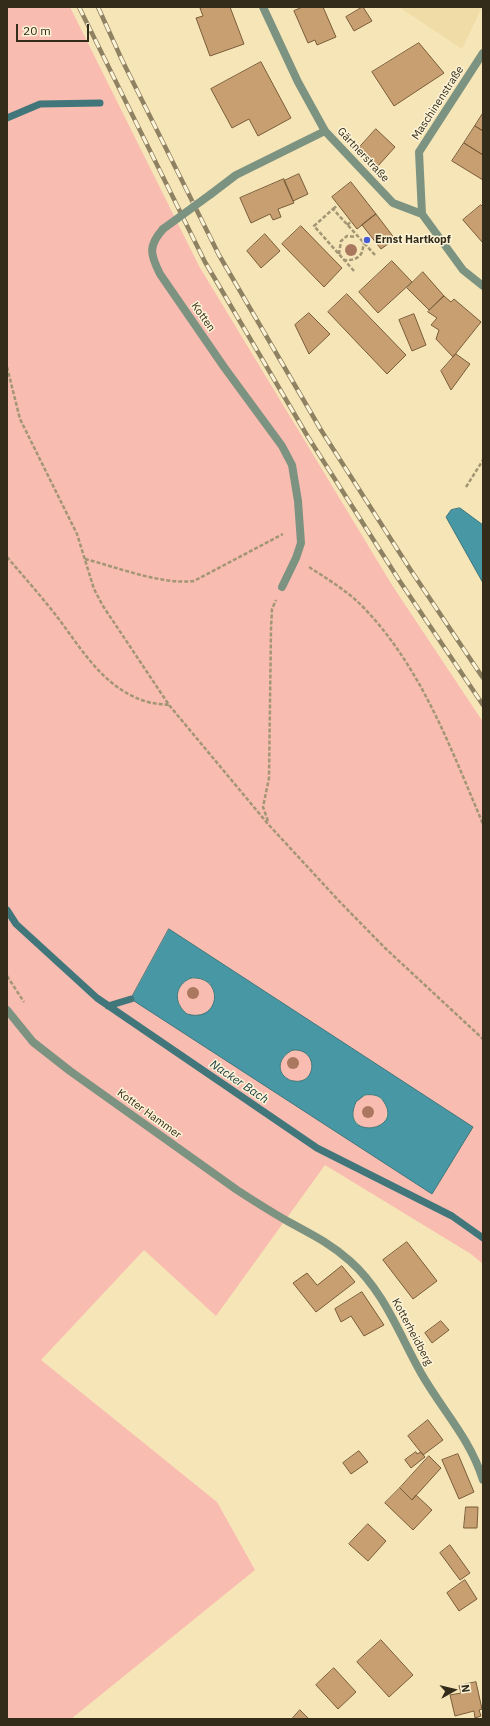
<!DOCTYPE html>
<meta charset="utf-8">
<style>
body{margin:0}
#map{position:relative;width:490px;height:1726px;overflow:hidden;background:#f6e5b7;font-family:"IBM Plex Sans",sans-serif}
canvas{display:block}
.frame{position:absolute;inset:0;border:8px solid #332c1a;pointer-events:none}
.north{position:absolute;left:434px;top:1670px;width:40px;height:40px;-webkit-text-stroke:3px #fdf3d7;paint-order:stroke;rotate:82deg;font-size:11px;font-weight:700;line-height:16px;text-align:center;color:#332c1a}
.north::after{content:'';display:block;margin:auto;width:14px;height:18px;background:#332c1a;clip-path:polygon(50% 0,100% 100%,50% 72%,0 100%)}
.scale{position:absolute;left:16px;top:24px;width:73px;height:18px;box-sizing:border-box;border:2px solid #332c1a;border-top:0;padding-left:5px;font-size:12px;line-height:14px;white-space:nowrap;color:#332c1a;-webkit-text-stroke:3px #fdf3d7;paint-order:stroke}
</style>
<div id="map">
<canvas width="490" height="1726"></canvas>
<div class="frame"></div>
<div class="north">N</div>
<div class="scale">20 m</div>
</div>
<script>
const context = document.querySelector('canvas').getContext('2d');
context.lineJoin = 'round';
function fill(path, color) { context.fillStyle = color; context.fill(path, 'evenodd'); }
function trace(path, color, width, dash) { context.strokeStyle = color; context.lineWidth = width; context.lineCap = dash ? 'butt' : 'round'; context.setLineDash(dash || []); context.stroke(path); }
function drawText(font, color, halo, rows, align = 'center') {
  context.font = font + ' "IBM Plex Sans",sans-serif'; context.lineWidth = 3; context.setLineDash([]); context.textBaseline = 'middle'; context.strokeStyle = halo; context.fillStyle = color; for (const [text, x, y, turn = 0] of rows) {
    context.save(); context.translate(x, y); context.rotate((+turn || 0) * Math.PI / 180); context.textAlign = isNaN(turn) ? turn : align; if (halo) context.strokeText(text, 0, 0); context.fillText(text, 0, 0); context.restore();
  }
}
fill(new Path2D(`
 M399,7H482L462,49Z`), '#f0dca6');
fill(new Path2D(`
 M7,7H70L199,266L392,585L483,722V1264L471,1254L325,1165L216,1316L144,1250L41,1360L217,1502L255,1570L71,1719H7ZM169,929L472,1127L432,1193L132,999Z
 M177 997a19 19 0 1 1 38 0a19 19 0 1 1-38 0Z
 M280 1066a16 16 0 1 1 32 0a16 16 0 1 1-32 0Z
 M353 1112a17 17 0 1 1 34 0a17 17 0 1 1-34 0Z`), '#f9bcb1');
const water = new Path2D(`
 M460,508L483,525V583L446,517L451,510Z
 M169,929L473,1127L432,1194L131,999ZM191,978C225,975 221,1024 187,1014C173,1003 174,985 191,978ZM293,1050C319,1048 317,1085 294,1081C290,1081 286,1078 283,1075C276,1065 283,1054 293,1050ZM365,1095C373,1094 380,1095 384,1102C404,1133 338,1140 356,1102Z`);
fill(water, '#4797a5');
trace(water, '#41777b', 1);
trace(new Path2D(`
 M7,118L40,104L100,103
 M7,910L16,924L97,998L317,1148L452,1216L483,1238
 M108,1006L131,999`), '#41777b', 7);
const building = new Path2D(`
 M224,7H230L244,44L210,56L196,18L203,16L200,8Z
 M303,7H323L336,37L317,45L315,40L308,43L294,11Z
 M363,7L372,21L354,31L346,17Z
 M419,43L444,73L394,106L372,72Z
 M261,62L291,118L258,136L249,119L232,128L211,89Z
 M483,113V131L475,126Z
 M475,126L483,131V155L464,143Z
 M376,129L395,147L378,166L359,148Z
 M464,143L483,155V180L452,161Z
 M299,174L308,194L293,201L284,181Z
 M284,179L294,203L278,209L281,217L273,220L270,214L251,223L240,198Z
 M351,182L376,214L357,229L332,197Z
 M481,205L483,207V243L463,220Z
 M376,214L395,239L381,249L362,225Z
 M301,226L342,268L324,287L282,244Z
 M265,234L280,251L261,268L247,251Z
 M392,261L412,282L378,313L359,292Z
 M423,272L444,296L429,310L407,288Z
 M347,294L406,355L387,374L328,312Z
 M444,296L451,302L454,299L481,322L453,357L436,339L439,330L431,325L437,318L428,312Z
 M309,313L330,334L309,354L295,325Z
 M414,314L426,345L412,351L399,320Z
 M456,354L470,364L451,390L441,371Z
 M407,1242L437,1281L413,1299L383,1260Z
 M342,1266L355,1282L316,1312L293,1283L307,1273L317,1285Z
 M362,1292L384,1325L364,1336L351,1316L341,1322L335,1309Z
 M441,1321L449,1330L432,1343L425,1333Z
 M428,1420L443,1440L423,1455L408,1436Z
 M359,1451L368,1462L351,1474L343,1463Z
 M416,1452L417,1454L421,1452L425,1457L411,1468L405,1460Z
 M458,1454L474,1492L459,1499L442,1460Z
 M429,1456L441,1468L412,1500L400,1488Z
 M400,1488L412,1500L416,1495L432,1510L413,1530L385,1503Z
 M466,1507H478L477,1528H464Z
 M368,1524L386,1541L368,1561L349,1544Z
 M450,1545L470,1573L460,1580L440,1553Z
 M465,1580L477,1599L459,1611L447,1593Z
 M381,1640L413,1675L389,1697L357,1662Z
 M334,1668L356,1692L338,1709L316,1685Z
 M476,1682L482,1709L479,1710L481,1716L475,1718L474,1711L455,1716L450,1695L461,1693L459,1686Z
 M300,1710L309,1719H292Z`);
fill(building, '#c89f70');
trace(building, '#795c39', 1);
trace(new Path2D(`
 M333,209L338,205
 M347,225L351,222
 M363,244L371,237
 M339,254L341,241L347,236L356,237
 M343,260C355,261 364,257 363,244
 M354,271L314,226L333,209L375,255
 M7,367L20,419L77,534L94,589L103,606L169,705L268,824L339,901L385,948L483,1039
 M466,487L483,460
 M7,557C24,577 42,597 58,618C83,651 105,690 148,702C155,704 162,704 169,705
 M85,559C117,567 161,585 194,581L283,534
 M309,567C329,580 349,592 365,609C422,669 451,749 483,824
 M268,821L263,807L269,778L271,629L272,609L276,600
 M7,976L24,1002`), '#a39674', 2.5, [4, 2]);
trace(new Path2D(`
 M211,194L236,175L325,131
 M163,229C148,246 150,254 160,274L224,367L282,446L292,465L298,501L301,543L296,558L282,587
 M7,1010L33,1042L70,1071L237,1190C254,1201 271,1212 289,1222C311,1234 330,1243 350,1261C384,1291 399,1334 421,1373C442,1410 470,1438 483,1480`), '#7d9381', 8);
trace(new Path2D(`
 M263,7L298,82L325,131L393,203L422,214L463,270L483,286
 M422,214L419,152L483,53`), '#7d9381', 8);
const rail = new Path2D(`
 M79,7L205,262L308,437L399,580L483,705
 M98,7L122,60L219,255L321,430L410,569L483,678`);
trace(rail, '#8e8263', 4.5);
trace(rail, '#fdf3d7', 3, [9]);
trace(new Path2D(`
 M163,229L211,194`), '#7d9381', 8);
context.fillStyle = '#aa785e';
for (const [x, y] of [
 [351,250],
 [193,993],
 [293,1063],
 [368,1112]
]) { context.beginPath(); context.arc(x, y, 6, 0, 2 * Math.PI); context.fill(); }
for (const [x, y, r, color] of [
 [367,240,4,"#465ed2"]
]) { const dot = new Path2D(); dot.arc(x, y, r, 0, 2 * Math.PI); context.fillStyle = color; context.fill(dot); trace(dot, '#fdf3d7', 1.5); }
drawText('11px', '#332c1a', '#fdf3d7', [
 ["Maschinenstraße",438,103,-57],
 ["Gärtnerstraße",363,155,47],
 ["Kotten",203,317,55],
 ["Kotter Hammer",149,1114,36],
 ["Kotterheidberg",412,1332,62]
]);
drawText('bold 11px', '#332c1a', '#fdf3d7', [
 ["Ernst Hartkopf",375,240]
], 'left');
drawText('italic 12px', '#173d43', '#fdf3d7', [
 ["Nacker Bach",239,1082,34]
]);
</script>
